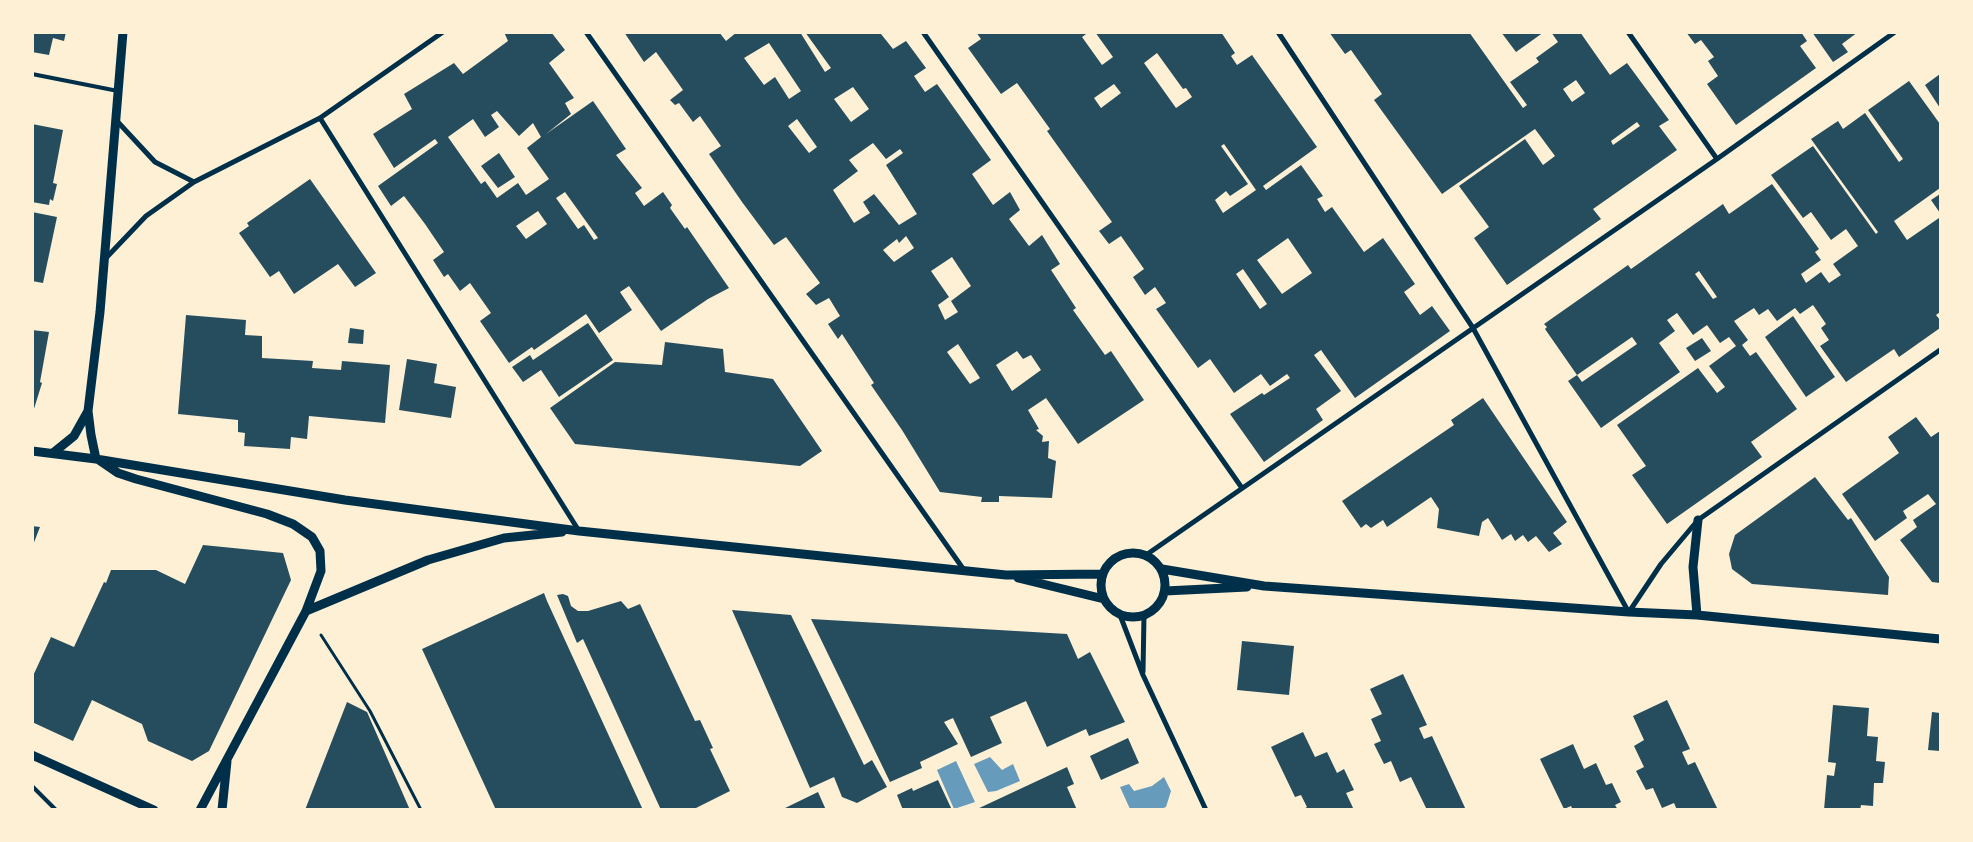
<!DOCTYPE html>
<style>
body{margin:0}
#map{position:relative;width:1973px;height:842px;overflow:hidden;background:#fdf0d5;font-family:"PT Sans Narrow",sans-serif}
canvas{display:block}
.frame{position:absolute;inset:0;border:34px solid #fdf0d5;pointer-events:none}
</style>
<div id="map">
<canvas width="1973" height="842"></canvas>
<div class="frame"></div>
</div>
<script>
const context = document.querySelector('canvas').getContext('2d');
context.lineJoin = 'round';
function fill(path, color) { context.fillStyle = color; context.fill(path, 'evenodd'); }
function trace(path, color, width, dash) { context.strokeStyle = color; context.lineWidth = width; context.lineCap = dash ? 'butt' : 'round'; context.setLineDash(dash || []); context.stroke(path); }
fill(new Path2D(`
 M990,757L1002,770L1013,764L1020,781L996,791L988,792L974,764Z
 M956,761L975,802L954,809L937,770Z
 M1164,777L1171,791L1166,807L1161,809H1130L1120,787L1129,784L1134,791L1152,786Z`), '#669bbc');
fill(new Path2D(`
 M32,32H66L64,41L53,38L49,55L32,52Z
 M504,32H551L565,50L549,63L574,98L565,103L571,114L546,134L593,101L626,149L616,155L642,188L635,193L644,206L663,192L672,205L670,208L685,229L687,227L729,288L708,299L661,331L629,286L620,292L632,310L599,333L586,314L534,350L532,347L509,363L480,321L491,313L470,283L460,291L448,274L444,277L433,260L444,252L425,224L404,196L391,206L378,186L438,143L435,139L394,168L373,134L412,109L404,94L454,63L463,74L508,41ZM497,111L519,136L533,123L541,137L527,148L549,179L526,195L518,183L497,198L485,181L481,184L448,137L473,119L485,137L499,127L491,115ZM565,192L598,238L594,240L584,225L578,229L556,198ZM538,211L547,224L526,239L516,226Z
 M624,32H719L726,41L737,32H800L825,72L831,68L805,32H882L881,34L893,49L906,41L926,68L914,76L925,92L937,84L991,160L972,174L993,205L1010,192L1020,210L1009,219L1029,246L1042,235L1060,264L1051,270L1076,308L1073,310L1105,355L1111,351L1144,400L1078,444L1046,398L1028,410L1039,429L1036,430L1043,436L1042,442L1049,441L1048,458L1056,461L1052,498L999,496V502H981L982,497L940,492L902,430L871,385L874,383L842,334L838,339L828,324L840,316L829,298L816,305L806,294L820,283L786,237L774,245L742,202L709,154L721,146L700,116L693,122L679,103L675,105L670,100L683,90L656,52L644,62ZM769,43L801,91L789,99L775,77L764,85L744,58ZM853,87L869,109L851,122L834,99ZM797,119L817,147L809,153L788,126ZM873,143L886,159L900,149L903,153L886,165L917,214L899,225L874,194L863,202L870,213L854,223L833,190L858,171L849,160ZM906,236L914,248L894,262L883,250L897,239L899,243ZM952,257L971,286L951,301L958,312L945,320L938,305L949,297L931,271ZM958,344L980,378L970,384L947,352ZM1017,351L1023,359L1031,355L1041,370L1012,391L996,365Z
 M976,32H1089L1082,37L1102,65L1113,57L1095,32H1221L1235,53L1231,56L1237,65L1252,55L1317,147L1263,186L1266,190L1301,165L1323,196L1317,199L1325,212L1332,207L1364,252L1383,238L1415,284L1404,292L1420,315L1432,306L1450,331L1355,398L1321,350L1314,355L1341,391L1316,409L1323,420L1264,462L1230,414L1262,393L1264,395L1290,378L1287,374L1270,386L1261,374L1234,393L1210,359L1198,368L1156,309L1166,303L1155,287L1145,295L1133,277L1144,269L1121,236L1109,244L1099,231L1112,222L1047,131L1050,129L1017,83L1001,94L968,48L981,39ZM1157,53L1183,89L1186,88L1192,97L1176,108L1144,63ZM1114,84L1121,93L1101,108L1094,98ZM1224,144L1256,190L1223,213L1215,200L1226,191L1230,196L1248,184L1221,146ZM1288,238L1312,273L1282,294L1257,260ZM1243,269L1267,304L1260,309L1236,274Z
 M1329,32H1469L1523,108L1527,105L1510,82L1539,62L1536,58L1558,42L1551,32H1580L1610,75L1627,63L1669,120L1659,126L1677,150L1593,209L1601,219L1507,285L1474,238L1489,227L1459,186L1525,139L1543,165L1555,156L1535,129L1442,194L1374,100L1382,94L1351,50L1345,54ZM1576,80L1585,93L1572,102L1563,89ZM1637,122L1640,126L1613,145L1611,141Z
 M1501,32H1544L1516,52Z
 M1686,32H1801L1807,41L1800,46L1816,68L1736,125L1707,84L1718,76L1708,61L1714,57L1701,40L1695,44Z
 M1812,32H1858L1842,44L1848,52L1833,62Z
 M1940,74V108L1925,85Z
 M1909,81L1940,124V188L1894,221L1907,240L1939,218L1940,221V312L1936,315L1940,320V328L1899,357L1894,349L1846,382L1820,346L1829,340L1821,328L1826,324L1813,305L1800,314L1795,308L1777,321L1768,309L1759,315L1754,308L1734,321L1748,340L1742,345L1750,356L1756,352L1797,409L1751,442L1762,457L1667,524L1632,475L1646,466L1617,425L1698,368L1717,393L1725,387L1709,366L1736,346L1729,337L1720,343L1707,325L1693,335L1677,313L1667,320L1675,331L1659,343L1680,372L1601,428L1568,381L1577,375L1582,382L1637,344L1632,337L1577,375L1545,329L1547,327L1544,324L1628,265L1631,269L1723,204L1729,214L1772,184L1819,249L1815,252L1821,260L1801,274L1806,283L1821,272L1829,283L1841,275L1833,264L1858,246L1846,229L1831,240L1811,212L1803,218L1771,175L1813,146L1876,234L1878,232L1811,139L1838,121L1843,129L1865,113L1899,162L1903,159L1868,110ZM1699,271L1717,297L1713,299L1695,274Z
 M32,124L63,130L53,183L57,184L53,201L50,199L49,205L32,202Z
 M499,153L515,177L498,188L481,166Z
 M310,179L376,273L355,287L338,264L294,294L279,271L270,277L239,233L249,226L247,223Z
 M1940,194V213L1931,200Z
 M32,212L57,217L43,283L32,281Z
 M186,315L246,320L245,335L262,336V358L313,361L312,368L341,370L342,361L390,365L385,423L309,416L307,439L291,437L290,449L244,446L245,433L238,432V420L178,414Z
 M1793,316L1835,377L1806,397L1765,337Z
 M588,323L613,360L559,397L541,370L523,382L512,367L530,355L533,360Z
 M350,328L364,330L363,344L348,343Z
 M32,330L49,332L40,382L42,383L33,412Z
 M1702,338L1711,351L1695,361L1686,348Z
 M665,342L723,349L725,372L773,379L822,451L800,466L575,444L550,408L615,362L662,365Z
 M407,359L437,364L434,383L456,387L451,418L399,410Z
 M1483,398L1567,522L1553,533L1562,544L1549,552L1536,536L1528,542L1523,535L1515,541L1511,534L1502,540L1488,518L1482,522L1479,536L1437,528L1439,509L1431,497L1387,527L1383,520L1371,528L1366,524L1361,528L1342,501L1454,425L1451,420Z
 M1916,417L1931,437L1940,431V583L1932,582L1900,540L1917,527L1913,520L1936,504L1928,494L1903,511L1907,518L1875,541L1842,494L1899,453L1888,437Z
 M1815,477L1848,520L1851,518L1889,577L1888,595L1752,584L1732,569L1729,554L1735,535Z
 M32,526L40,527L33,545H32Z
 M203,545L283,553L291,580L209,751L192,761L148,741L142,724L92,700L73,741L32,722V678L51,637L74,647L104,582L106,583L111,570H156L185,584Z
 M544,593L547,601L643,810H496L422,649Z
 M563,594L568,596L571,606L578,611H588L621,601L628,609L640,604L695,721L700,720L713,748L710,749L730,791L692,810H661L583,639L577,643L557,595Z
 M732,610L791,615L864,765L872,760L887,787L857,803L842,797L834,777L810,788Z
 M811,619L1067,634L1078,659L1090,652L1125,722L1089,736L1086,729L1047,747L1026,701L990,717L1002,743L971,757L953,718L944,722L958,744L920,762L922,768L890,782Z
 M1242,641L1294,646L1289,695L1237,690Z
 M1403,674L1427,725L1419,728L1424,739L1432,736L1466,810H1427L1411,777L1400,782L1391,761L1384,764L1374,744L1381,741L1371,719L1382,714L1370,689Z
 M1667,700L1690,749L1682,752L1688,765L1695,762L1718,810H1677L1674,803L1662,808L1653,788L1646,790L1636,771L1644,767L1634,746L1644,740L1633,716Z
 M347,702L367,712L410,810H305Z
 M1833,705L1869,708L1867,736L1878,737L1876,761L1885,762L1883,783H1874L1873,806L1861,805L1860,810H1824L1827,775L1834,776L1836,763L1828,762Z
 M1932,712L1940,713V751L1928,750Z
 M1303,732L1315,757L1327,752L1337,773L1344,769L1354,790L1346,793L1354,810H1302L1307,807L1301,795L1295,797L1271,747Z
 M1128,738L1139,763L1101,780L1090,756Z
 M1573,744L1584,769L1596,763L1606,785L1612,783L1621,802L1615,805L1618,810H1573L1571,806L1564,809L1540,759Z
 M1067,767L1074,784L1067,787L1077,810H975Z
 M938,780L952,810H903L897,795L912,788L913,791Z
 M818,792L826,810H781Z`), '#264d5e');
trace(new Path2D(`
 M321,635L370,711L421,810`), '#003049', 3);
trace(new Path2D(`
 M32,74L118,91
 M32,786L56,810`), '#003049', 4);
trace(new Path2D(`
 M586,32L964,570
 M923,32L1242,488
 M1278,32L1473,328L1628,611
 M1628,32L1717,159
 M320,118L579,531
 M116,120L155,162L194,182
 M105,259L146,216L194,182L320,118L443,32
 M1146,555L1717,159L1895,32
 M1629,612L1661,564L1698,520L1940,350
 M1120,615L1143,675L1206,810
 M1143,672L1144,615`), '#003049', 5);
trace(new Path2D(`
 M32,451L96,459L345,500L579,531L1006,575L1103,574
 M53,453L74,436L88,411
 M96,459L91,435L88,411L100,312L123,32
 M99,460L118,473L136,479L267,514L293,524L312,537L320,551L321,571L306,611L200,810
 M1101 585a32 32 0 1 1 64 0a32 32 0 1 1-64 0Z
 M1162,569L1264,586L1629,612L1697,615L1940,639
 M1018,578L1104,599
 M1165,591L1247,587
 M306,611L428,560L504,538L562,532
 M1697,615L1693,567L1698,520
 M32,755L154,810
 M222,810L227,761`), '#003049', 9);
</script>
